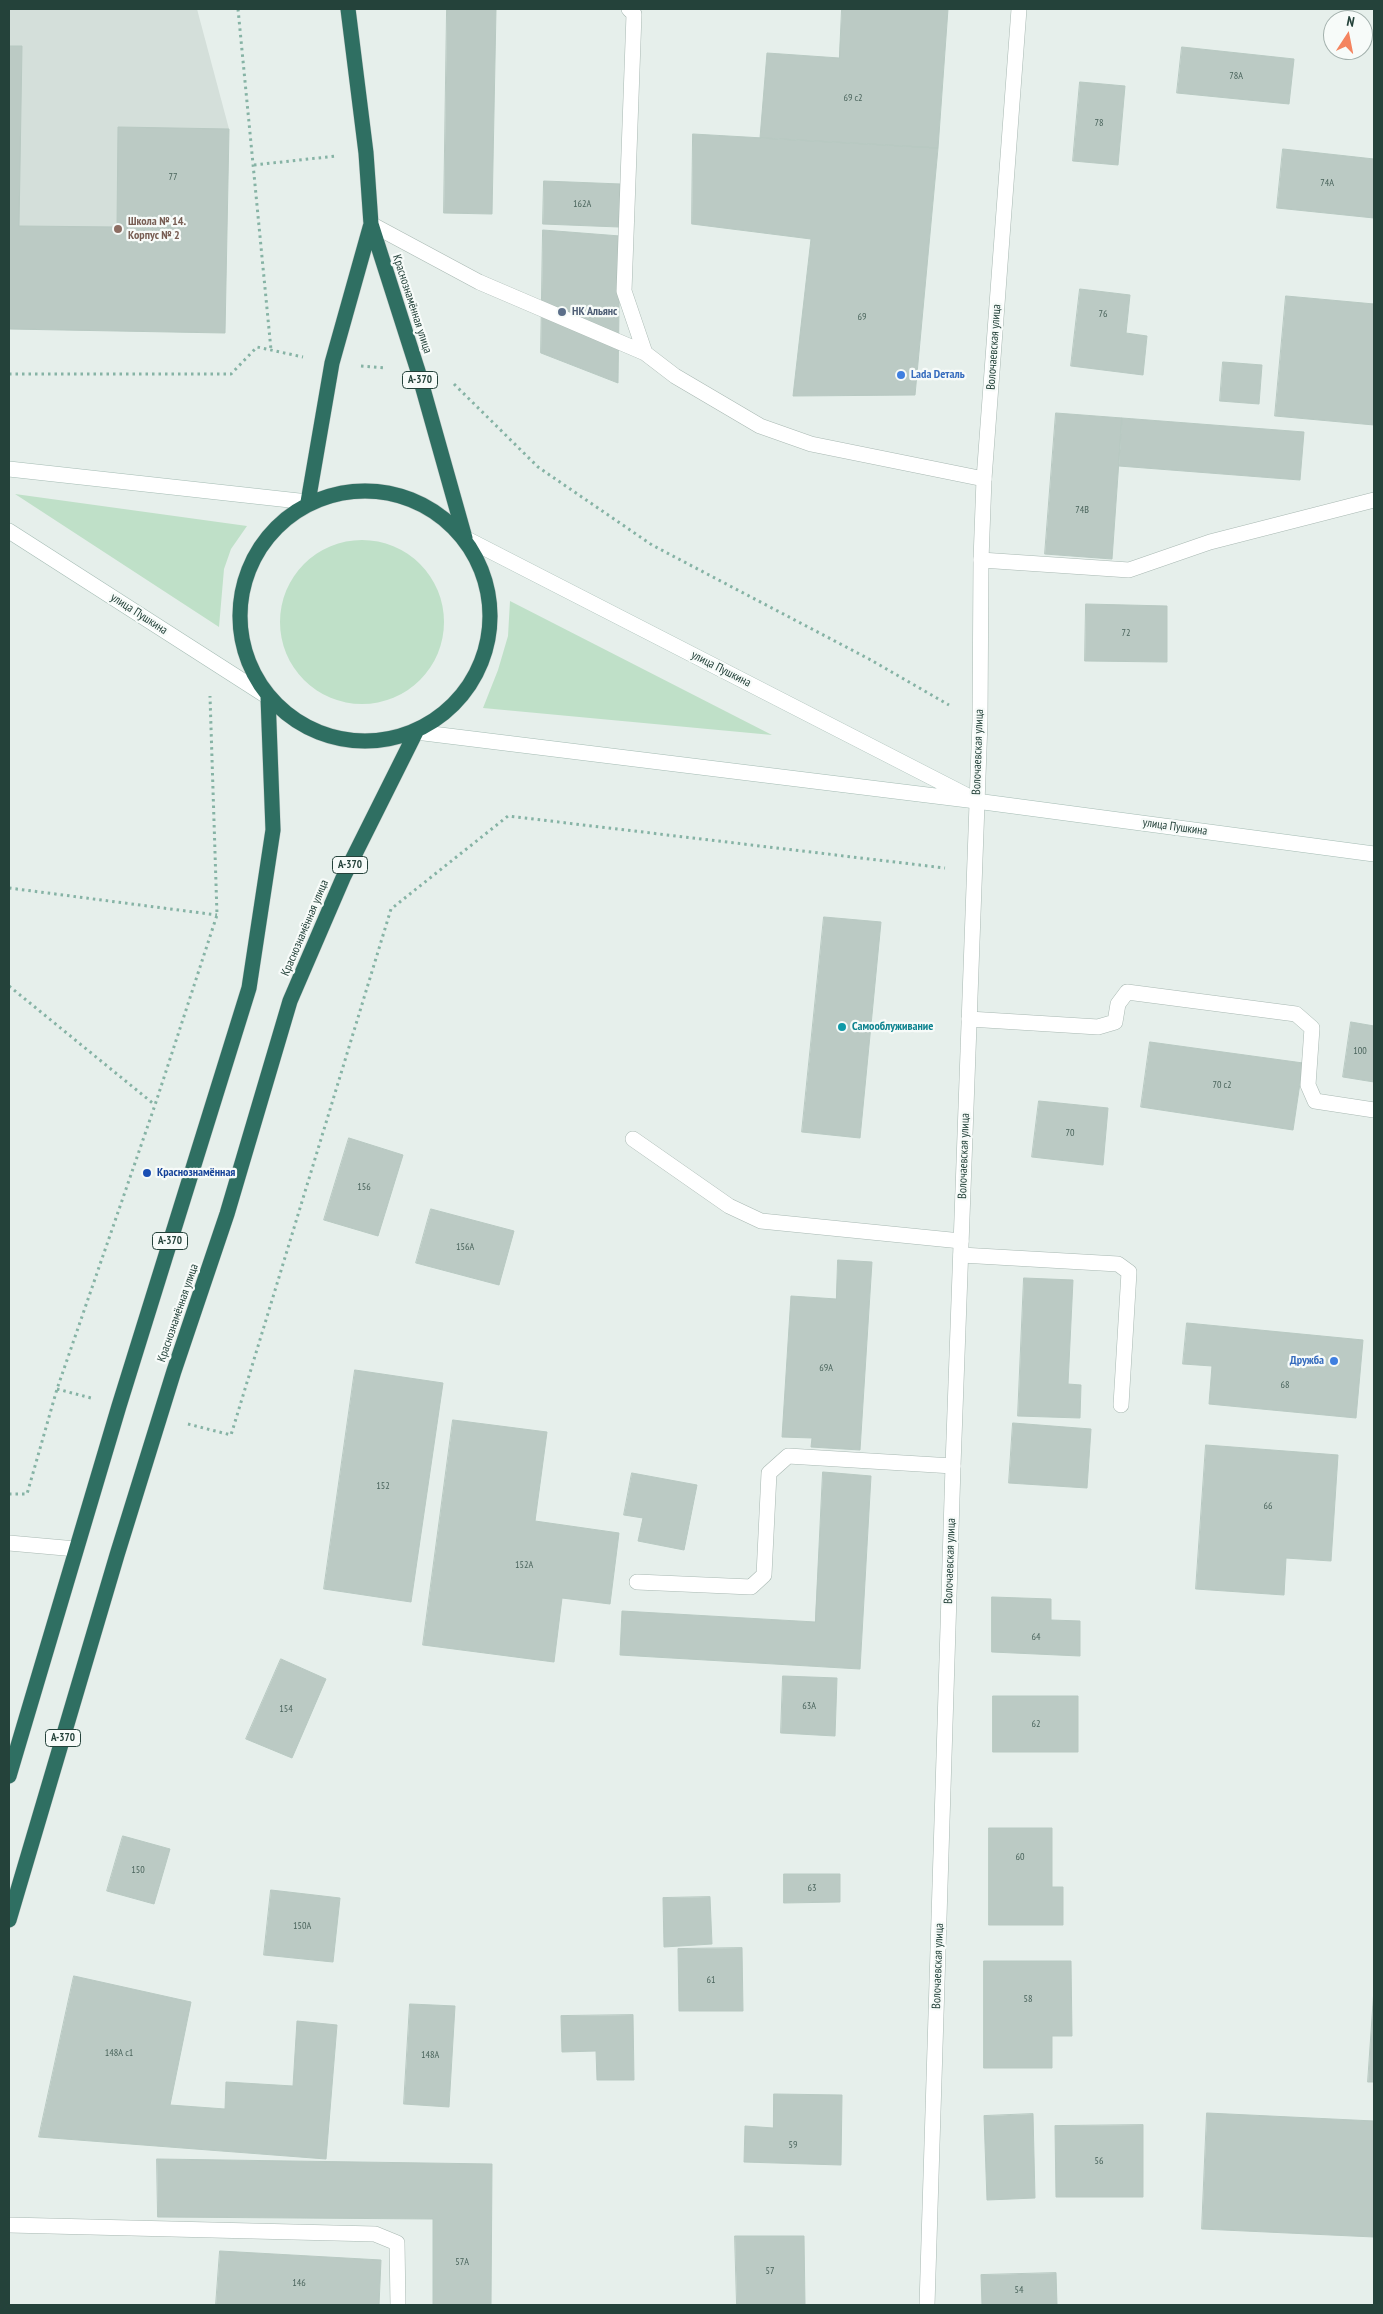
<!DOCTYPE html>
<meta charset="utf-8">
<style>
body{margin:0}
#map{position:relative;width:1383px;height:2314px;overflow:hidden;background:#e6efeb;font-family:"PT Sans Narrow",sans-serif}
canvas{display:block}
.frame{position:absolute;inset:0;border:10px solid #24423a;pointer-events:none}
.north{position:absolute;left:1323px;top:10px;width:50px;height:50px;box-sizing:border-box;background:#f7fbf9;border:1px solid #a3b1ad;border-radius:50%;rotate:11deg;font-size:14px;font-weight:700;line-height:20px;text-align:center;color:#24423a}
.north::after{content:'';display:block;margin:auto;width:18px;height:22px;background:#f4845f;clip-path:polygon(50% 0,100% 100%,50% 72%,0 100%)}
</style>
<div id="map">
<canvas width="1383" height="2314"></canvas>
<div class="frame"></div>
<div class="north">N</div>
</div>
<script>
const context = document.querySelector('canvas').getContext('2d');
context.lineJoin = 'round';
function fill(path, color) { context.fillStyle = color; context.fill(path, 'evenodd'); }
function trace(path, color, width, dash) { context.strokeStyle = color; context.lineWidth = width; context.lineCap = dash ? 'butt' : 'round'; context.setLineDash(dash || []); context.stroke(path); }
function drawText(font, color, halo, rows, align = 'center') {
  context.font = font + ' "PT Sans Narrow",sans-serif'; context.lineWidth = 4.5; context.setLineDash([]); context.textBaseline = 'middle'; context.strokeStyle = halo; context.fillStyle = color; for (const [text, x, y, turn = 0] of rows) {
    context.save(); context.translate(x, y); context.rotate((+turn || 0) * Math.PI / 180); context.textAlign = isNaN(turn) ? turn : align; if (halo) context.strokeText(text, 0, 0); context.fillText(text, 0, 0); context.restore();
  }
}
fill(new Path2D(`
 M9,9H197L229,129L225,333L9,329Z`), '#d4dfda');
fill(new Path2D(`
 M15,494L247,526L231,549L224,569L219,627Z
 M280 622a82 82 0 1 1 164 0a82 82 0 1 1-164 0Z
 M510,601L772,735L483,708L498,670L508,636Z`), '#bfe0c8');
const building = new Path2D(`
 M447,9H496L492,214L444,213Z
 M842,9H948L938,148L760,138L767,53L839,58Z
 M9,46H22L19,226L117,227L118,127L229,129L225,333L9,329Z
 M1182,47L1294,59L1289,104L1177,93Z
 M1080,82L1125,86L1118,165L1073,161Z
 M693,134L938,148L915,395L793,396L811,239L692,224Z
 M1283,149L1374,159V218L1277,208Z
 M544,181L621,184L619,227L543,224Z
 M543,230L620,236L618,383L541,353Z
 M1080,289L1130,295L1126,333L1147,336L1143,375L1071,366Z
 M1286,296L1374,304V425L1275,416Z
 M1223,362L1262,365L1259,404L1220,401Z
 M1056,413L1122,418L1112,559L1045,554Z
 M1122,418L1304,432L1300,480L1119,466Z
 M1086,604L1167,606V662L1085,661Z
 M824,917L881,922L860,1138L802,1132Z
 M1351,1022L1374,1026V1082L1343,1077Z
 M1150,1042L1303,1063L1293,1130L1141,1107Z
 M1039,1101L1108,1108L1103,1165L1032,1157Z
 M349,1138L403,1155L378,1236L324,1220Z
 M431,1209L514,1231L499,1285L416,1263Z
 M838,1260L872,1262L860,1450L811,1447L812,1438L782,1437L791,1296L836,1299Z
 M1024,1278L1073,1280L1068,1384L1081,1385L1080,1418L1018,1416Z
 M1187,1323L1363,1340L1356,1418L1209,1404L1212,1366L1183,1364Z
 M355,1370L443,1383L411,1602L324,1589Z
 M453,1420L547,1432L535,1521L619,1533L610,1604L562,1598L554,1662L423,1645Z
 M1013,1423L1091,1429L1087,1488L1009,1483Z
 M1206,1445L1338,1455L1331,1561L1286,1558L1284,1595L1196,1589Z
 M823,1472L871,1476L860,1669L620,1655L622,1611L815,1622Z
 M632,1473L697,1485L684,1550L638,1541L643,1518L624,1515Z
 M992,1597L1051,1599V1620L1080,1621V1656L992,1652Z
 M281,1659L326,1679L292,1758L246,1739Z
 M783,1676L837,1678L835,1736L781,1733Z
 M993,1696H1078V1752H993Z
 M989,1828H1052V1887H1063V1925H989Z
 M123,1836L170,1849L154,1904L107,1891Z
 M784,1874H840V1902L784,1903Z
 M271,1890L340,1898L333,1962L264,1955Z
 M710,1897L712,1944L664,1947L663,1898Z
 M742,1948L743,2011H679L678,1949Z
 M984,1961H1071L1072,2036H1052V2068H984Z
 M74,1976L191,2002L170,2105L225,2109L226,2082L293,2086L297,2021L337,2025L326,2159L39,2137Z
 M1374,1989V2082H1368Z
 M410,2004L455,2006L449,2107L404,2104Z
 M633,2015L634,2080H597L596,2051L562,2052L561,2016Z
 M774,2094L842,2095L841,2165L744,2162L745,2126L773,2128Z
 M1207,2113L1374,2121V2237L1202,2229Z
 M1033,2114L1035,2198L987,2200L984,2116Z
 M1143,2125V2197H1056L1055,2126Z
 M157,2159L492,2164L491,2305H433V2219L158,2217Z
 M735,2236H804L805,2305H737Z
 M220,2251L381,2260L379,2305H216Z
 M1056,2273L1057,2305H982L981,2275Z`);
fill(building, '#bbcac4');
trace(building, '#b8c9c2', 1);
const lane = new Path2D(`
 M629,9L634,14L624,291L645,353L675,376L760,426L811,444L984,479
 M371,224L479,282L645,353
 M981,560L1129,570L1210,542L1374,500
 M969,1019L1098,1027L1115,1022L1118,1004L1127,992L1296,1014L1312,1028L1308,1085L1315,1101L1374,1110
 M633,1139L729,1206L761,1221L961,1241
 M961,1255L1118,1264L1129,1272L1121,1405
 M637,1582L751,1587L764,1575L769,1473L788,1456L953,1466
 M9,2225L375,2234L397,2243L398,2305`);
const street = new Path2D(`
 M9,1543L76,1549
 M927,2305L953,1466L980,721L981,560L984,479L1019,9`);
const secondary = new Path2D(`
 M9,469L308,502
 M9,531L268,697
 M465,538L966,795
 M416,732L976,801L1374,854`);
const highway = new Path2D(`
 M348,9L366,153L371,224L418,371L465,538
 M240 616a125 125 0 1 1 250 0a125 125 0 1 1-250 0Z
 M308,502L332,363L371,224
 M9,1776L119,1406L249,988L273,830L268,697
 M9,1920L117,1555L174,1371L227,1214L290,1001L343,878L416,732`);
trace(lane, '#a8b8b2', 16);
trace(street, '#a8b8b2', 16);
trace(secondary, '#a4bbb3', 16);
trace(highway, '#c2cac8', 16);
trace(new Path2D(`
 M238,9L271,350
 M254,165L336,156
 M361,366L385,368
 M9,374H231L257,347L303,357
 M454,384L538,467L652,545L869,659L949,705
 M9,888L217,915
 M9,986L155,1105
 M57,1389L91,1398
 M188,1424L231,1435L391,909L508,816L945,868
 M9,1494H27L57,1389L155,1105L217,915L210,696`), '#86b3a5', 3, [2.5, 4]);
trace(lane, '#fff', 15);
trace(street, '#fff', 15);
trace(secondary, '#fff', 15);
trace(highway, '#2f6f62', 15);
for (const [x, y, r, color] of [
 [118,229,5,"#8d6e63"],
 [562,312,5,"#5c6f8a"],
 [901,375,5,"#3f7fe0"],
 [842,1027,5,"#0f9aa8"],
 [147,1173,5,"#1a4fb4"],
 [1334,1361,5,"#3f7fe0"]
]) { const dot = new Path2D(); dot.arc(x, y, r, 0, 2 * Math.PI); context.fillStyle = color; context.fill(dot); trace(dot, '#f7fbf9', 2); }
drawText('10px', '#4a645c', null, [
 ["78А",1236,76],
 ["69 с2",853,98],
 ["78",1099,123],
 ["77",173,177],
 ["74А",1327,183],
 ["162А",582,204],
 ["76",1103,314],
 ["69",862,317],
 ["74В",1082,510],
 ["72",1126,633],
 ["100",1360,1051],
 ["70 с2",1222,1085],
 ["70",1070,1133],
 ["156",364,1187],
 ["156А",465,1247],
 ["69А",826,1368],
 ["68",1285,1385],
 ["152",383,1486],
 ["66",1268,1506],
 ["152А",524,1565],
 ["64",1036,1637],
 ["63А",809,1706],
 ["154",286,1709],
 ["62",1036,1724],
 ["60",1020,1857],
 ["150",138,1870],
 ["63",812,1888],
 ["150А",302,1926],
 ["61",711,1980],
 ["58",1028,1999],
 ["148А с1",119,2053],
 ["148А",430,2055],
 ["59",793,2145],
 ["56",1099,2161],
 ["57А",462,2262],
 ["57",770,2271],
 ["146",299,2283],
 ["54",1019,2290]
]);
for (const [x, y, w] of [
 [420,380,35],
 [350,865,35],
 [170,1241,35],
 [63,1738,35]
]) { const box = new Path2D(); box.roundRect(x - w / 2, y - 8.5, w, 17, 4); context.fillStyle = '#f7fbf9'; context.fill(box); trace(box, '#24423a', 1); }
drawText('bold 11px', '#24423a', null, [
 ["А-370",420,380],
 ["А-370",350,865],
 ["А-370",170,1241],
 ["А-370",63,1738]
]);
drawText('bold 12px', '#785e54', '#f7fbf9', [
 ["Школа № 14.",128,222],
 ["Корпус № 2",128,236]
], 'left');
drawText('12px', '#24423a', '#f7fbf9', [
 ["Краснознамённая улица",412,304,72],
 ["Волочаевская улица",994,347,-86],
 ["улица Пушкина",139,614,33],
 ["улица Пушкина",721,669,27],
 ["Волочаевская улица",978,752,-88],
 ["улица Пушкина",1175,827,8],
 ["Краснознамённая улица",305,928,-67],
 ["Волочаевская улица",964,1156,-88],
 ["Краснознамённая улица",178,1313,-71],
 ["Волочаевская улица",950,1561,-88],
 ["Волочаевская улица",938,1966,-88]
]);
drawText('bold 12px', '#4e5e75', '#f7fbf9', [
 ["НК Альянс",572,312]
], 'left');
drawText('bold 12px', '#366cbe', '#f7fbf9', [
 ["Lada Dеталь",911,375],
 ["Дружба",1324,1361,"right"]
], 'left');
drawText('bold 12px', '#0d838f', '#f7fbf9', [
 ["Самооблуживание",852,1027]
], 'left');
drawText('bold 12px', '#164399', '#f7fbf9', [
 ["Краснознамённая",157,1173]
], 'left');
</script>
